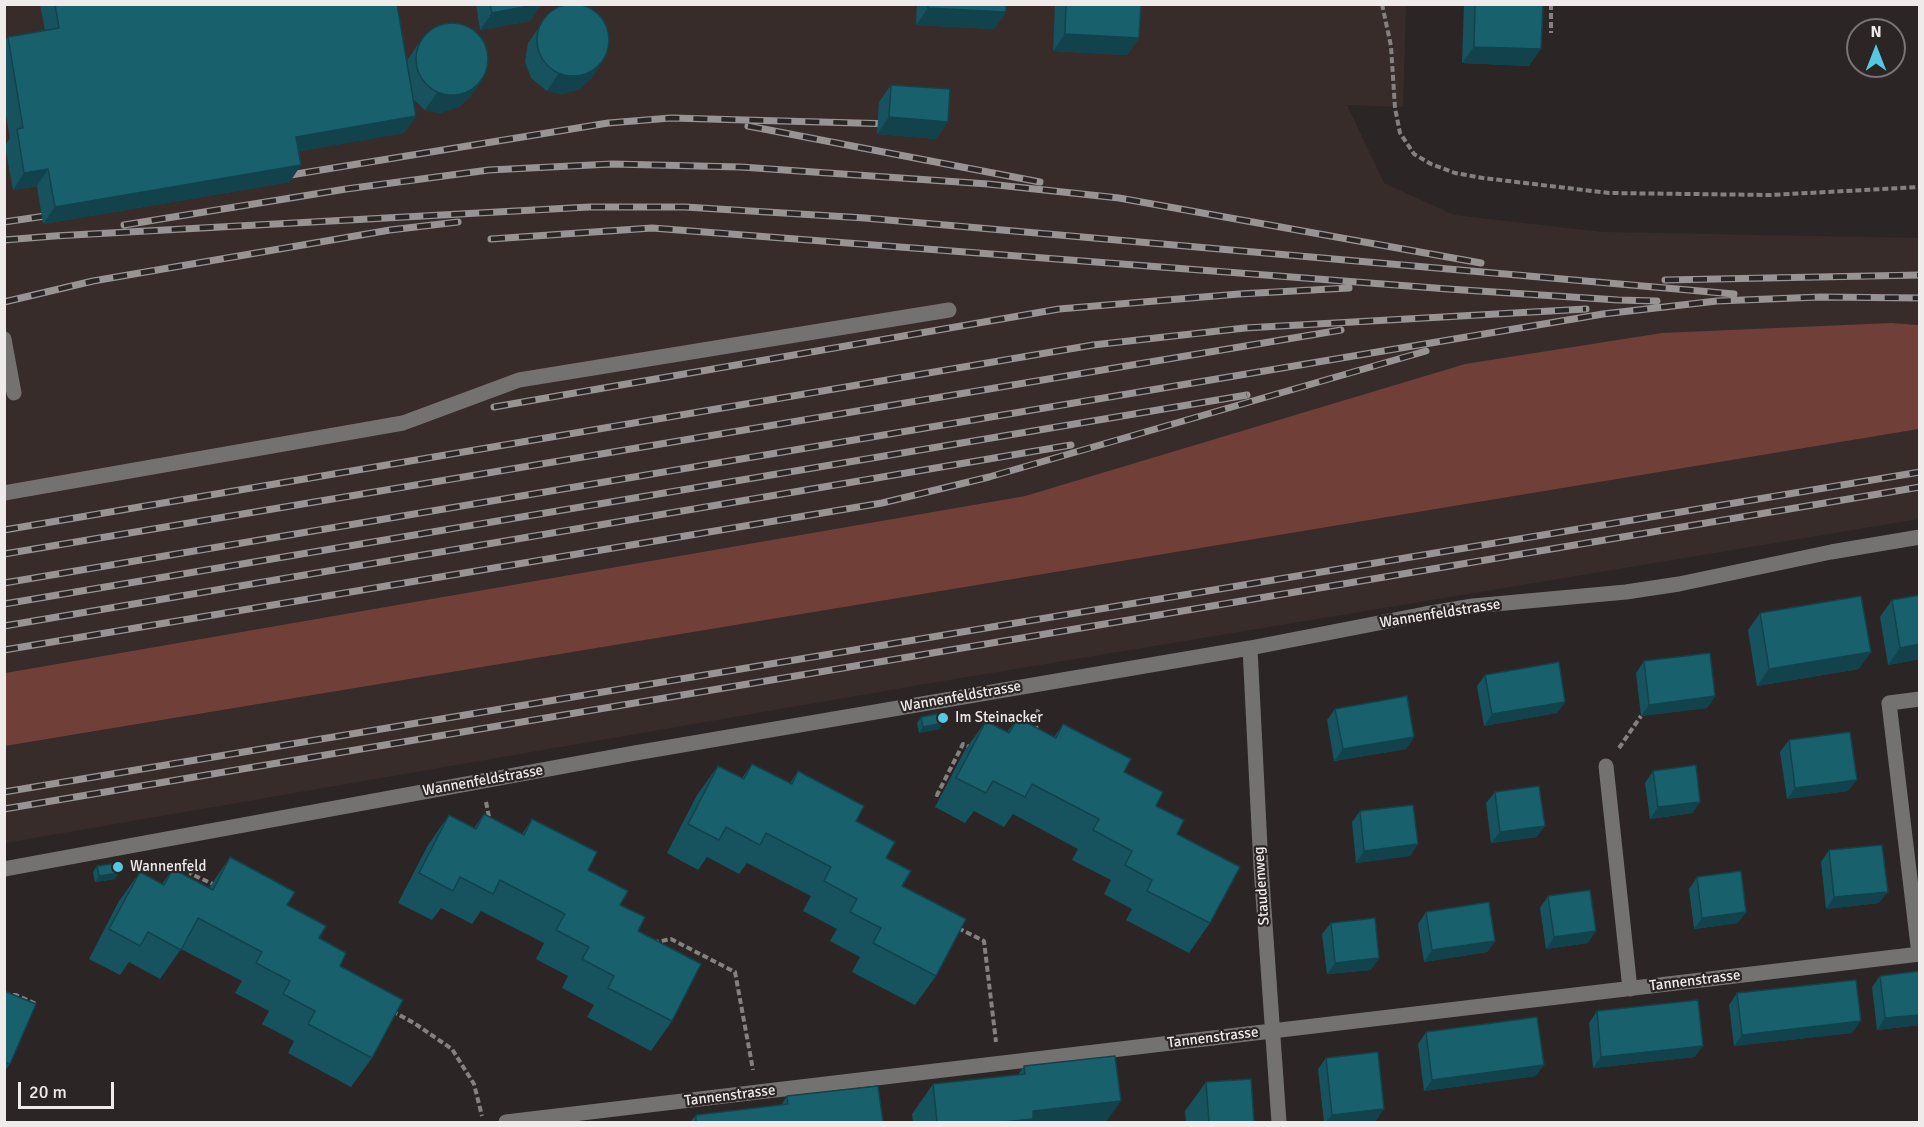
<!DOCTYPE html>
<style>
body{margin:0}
#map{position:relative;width:1924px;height:1127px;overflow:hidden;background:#2b2625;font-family:Signika,sans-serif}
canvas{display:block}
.frame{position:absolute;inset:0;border:6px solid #eeebea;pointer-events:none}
.north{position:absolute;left:1846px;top:18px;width:60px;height:60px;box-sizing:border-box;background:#2b2625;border:2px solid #797574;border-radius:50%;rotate:0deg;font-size:16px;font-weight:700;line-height:24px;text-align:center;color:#eeebea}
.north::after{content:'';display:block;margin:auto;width:21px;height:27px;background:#56c9e0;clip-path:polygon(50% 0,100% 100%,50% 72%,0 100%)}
.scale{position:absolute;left:18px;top:1082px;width:96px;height:27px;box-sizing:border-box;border:3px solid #eeebea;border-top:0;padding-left:8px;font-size:18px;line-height:21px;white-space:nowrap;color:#eeebea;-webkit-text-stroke:4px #2b2625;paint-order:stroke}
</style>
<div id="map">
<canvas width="1924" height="1127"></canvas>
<div class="frame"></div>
<div class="north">N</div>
<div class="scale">20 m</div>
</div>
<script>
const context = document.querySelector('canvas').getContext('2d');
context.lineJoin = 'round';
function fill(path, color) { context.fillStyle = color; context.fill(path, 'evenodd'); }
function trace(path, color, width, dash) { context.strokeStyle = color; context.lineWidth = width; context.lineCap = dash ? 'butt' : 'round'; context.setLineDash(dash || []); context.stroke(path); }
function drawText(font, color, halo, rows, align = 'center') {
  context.font = font + ' Signika,sans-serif'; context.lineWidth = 4.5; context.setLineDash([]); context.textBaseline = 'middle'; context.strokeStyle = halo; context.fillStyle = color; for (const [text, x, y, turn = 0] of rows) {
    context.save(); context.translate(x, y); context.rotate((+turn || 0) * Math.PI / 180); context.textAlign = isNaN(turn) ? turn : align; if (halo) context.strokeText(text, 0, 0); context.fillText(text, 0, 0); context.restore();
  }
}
fill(new Path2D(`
 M5,5H1406L1403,107L1347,105L1384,183L1454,215L1602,232L1919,238V325L1891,323L1465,364L1025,496L5,673Z
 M1919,429V519L919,685L5,843V746Z`), '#382c2a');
fill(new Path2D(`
 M1891,323L1919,325V429L5,746V673L1025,496L1465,364L1662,333Z`), '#703f38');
trace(new Path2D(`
 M1382,4L1391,46L1395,108L1400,133L1414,154L1431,164L1455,173L1483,178L1609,193L1771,195L1920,187
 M1551,4V33
 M1038,732L1034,721L1039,708
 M1619,748L1641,716
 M936,794L937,795L963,744L972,748
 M486,802L490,822
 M188,860L191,874L215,885
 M958,928L984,941L996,1042
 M653,941L656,942L671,939L735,972L753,1070
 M4,995H16L36,1004
 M392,1011L414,1023L452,1049L474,1084L482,1116`), '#858180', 4, [6, 3]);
trace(new Path2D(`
 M4,339L14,393
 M4,493L403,423L519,380L949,310
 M1250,648L1261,867L1279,1122
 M1606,766L1630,989
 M4,869L635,753L1250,648L1425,614L1473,606L1626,592L1679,584L1831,552L1920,537
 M1919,954L1889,703L1920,699
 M506,1122L1920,954`), '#747271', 15);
const rail = new Path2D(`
 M748,126L1040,182
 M278,177L608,123L671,118L894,124
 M4,222L59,214
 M124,225L346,189L489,170L612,164L741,167L988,184L1119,198L1481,263
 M491,239L652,228L1448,289L1618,300L1657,301
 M4,240L54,236L589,207H685L865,218L1734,294
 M1665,280L1920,275
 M4,302L93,281L390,230L458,222
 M494,407L1059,309L1239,294L1349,288
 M4,530L1093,345L1245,328L1586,309
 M4,554L1341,330
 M4,583L1603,314L1717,301L1820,297L1920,298
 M4,604L1247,395
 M4,626L1071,445
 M4,650L882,503L989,477L1426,351
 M4,792L1920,472
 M4,809L1920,487`);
trace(rail, '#989493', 7);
trace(rail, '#2b2625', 4.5, [14]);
fill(new Path2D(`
 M40,4H397L407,61L418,44L471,96L459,107L440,113L425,110L414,100L416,116L404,133L299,151L290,182L43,224L37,186L13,190L5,146L10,138L4,104V42L8,37L45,31Z
 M476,4H541L530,21L480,30Z
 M917,4H1006V12L994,29L916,25Z
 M1055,4H1141L1139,38L1127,55L1053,51Z
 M1464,4H1543L1529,66L1462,63Z
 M540,26L592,77L580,89L562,94L547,91L531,78L525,62L528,43Z
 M891,85L936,139L877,134L879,102Z
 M1892,600L1920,659L1888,665L1880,617Z
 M1760,613L1859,669L1757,686L1748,630Z
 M1644,661L1715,696L1707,708L1641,716L1636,673Z
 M1485,675L1565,702L1557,713L1484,726L1477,686Z
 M1335,709L1414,737L1406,749L1334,761L1327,720Z
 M921,717L943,723L939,729L919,733L917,723Z
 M1018,718L1054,737L1063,724L1124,772L1156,806L1177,834L1210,923L1189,953L1126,920L1132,909L1104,894L1111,880L1072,860L1078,849L1013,814L1004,827L974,811L965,823L935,807L965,750L986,721L1007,732Z
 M1789,740L1848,791L1787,799L1780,752Z
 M752,764L790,783L798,771L856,821L886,858L902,886L936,976L915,1005L852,972L860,957L830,941L837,929L803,911L811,896L747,863L739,874L707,857L698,870L667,853L697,795L718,766L742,778Z
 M1653,771L1700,802L1692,813L1650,819L1645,783Z
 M1495,792L1537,837L1491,843L1486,803Z
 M1360,811L1410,856L1356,863L1352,822Z
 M484,814L522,834L532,819L588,870L620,905L638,931L672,1021L651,1051L587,1017L594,1005L562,988L568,976L536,959L544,943L481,911L472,924L441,908L432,920L398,903L428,845L449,815L474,828Z
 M1829,850L1879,903L1826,909L1821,862Z
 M230,857L287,905L319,938L340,966L372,1058L351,1087L288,1053L294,1041L262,1024L269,1011L235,993L242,981L181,949L160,979L129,962L120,975L89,959L119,901L140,872L162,884L173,869L209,888Z
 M97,866L115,879L95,882L93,872Z
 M1697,877L1738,923L1694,929L1689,889Z
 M1548,896L1588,943L1546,949L1540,908Z
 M1426,912L1495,941L1487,952L1424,962L1418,924Z
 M1331,923L1371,970L1327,974L1322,934Z
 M1920,971V1025L1877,1030L1872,987L1880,976Z
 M4,991L10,1064L4,1072Z
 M1737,993L1852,1033L1734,1046L1729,1005Z
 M1597,1011L1695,1057L1593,1068L1589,1023Z
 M1426,1032L1536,1076L1424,1091L1418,1044Z
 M1326,1058L1376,1121L1360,1122H1324L1318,1069Z
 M1024,1066L1106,1122H913L912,1114L933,1084L1018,1075Z
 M1206,1082L1254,1122H1186L1185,1111Z
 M787,1096L883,1122H690L696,1115L781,1105Z`), '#16535e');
fill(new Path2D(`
 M541,4L530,21L480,30L492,13Z
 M928,8L1006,12L994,29L916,25Z
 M1065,34L1139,38L1127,55L1053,51Z
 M1474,47L1541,49L1529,66L1462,63Z
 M604,60L592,77L580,89L562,94L547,91L558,74Z
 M483,79L471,96L459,107L440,113L425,110L437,93Z
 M416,116L404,133L284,154L296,137Z
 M889,117L948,122L936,139L877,134Z
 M301,165L290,182L43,224L55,207Z
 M48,169L37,186L13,190L24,173Z
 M1920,644V659L1888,665L1900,648Z
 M1871,652L1859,669L1757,686L1769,669Z
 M1715,696L1707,708L1641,716L1649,705Z
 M1565,702L1557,713L1484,726L1492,714Z
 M943,723L939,729L919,733L923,727Z
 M1414,737L1406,749L1334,761L1343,749Z
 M1857,780L1848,791L1787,799L1795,788Z
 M1700,802L1692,813L1650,819L1658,807Z
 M1545,826L1537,837L1491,843L1500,832Z
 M1418,844L1410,856L1356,863L1364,851Z
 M119,873L115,879L95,882L99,876Z
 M1888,892L1879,903L1826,909L1834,897Z
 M1746,912L1738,923L1694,929L1702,918Z
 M1596,931L1588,943L1546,949L1554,937Z
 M1495,941L1487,952L1424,962L1432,950Z
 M1379,958L1371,970L1327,974L1335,963Z
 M1920,1015V1025L1877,1030L1885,1018Z
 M1861,1021L1852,1033L1734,1046L1742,1035Z
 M1703,1046L1695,1057L1593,1068L1601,1057Z
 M1544,1065L1536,1076L1424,1091L1432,1080Z
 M1121,1101L1106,1122H1003L1033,1111Z
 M1384,1109L1376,1121L1360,1122H1326L1332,1115Z`), '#12434c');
const building = new Path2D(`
 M55,4H397L416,116L296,137L301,165L55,207L48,169L24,173L17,129L23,128L8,37L59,28Z
 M490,4H539L492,13Z
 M928,4H1006V12L928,8Z
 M1066,4H1141L1139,38L1065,34Z
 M1475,4H1543L1541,49L1474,47Z
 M537 40a36 36 0 1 1 72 0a36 36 0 1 1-72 0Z
 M416 59a36 36 0 1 1 72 0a36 36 0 1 1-72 0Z
 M891,85L950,89L948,122L889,117Z
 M1920,595V644L1900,648L1892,600Z
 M1861,596L1871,652L1769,669L1760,613Z
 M1710,653L1715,696L1649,705L1644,661Z
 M1559,662L1565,702L1492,714L1485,675Z
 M1407,696L1414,737L1343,749L1335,709Z
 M942,713L943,723L923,727L921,717Z
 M1018,718L1056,738L1063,724L1131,759L1124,772L1163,792L1156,806L1184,820L1177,834L1240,867L1210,923L1147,891L1152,880L1125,865L1132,851L1093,830L1099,819L1032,784L1025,797L993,781L986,793L956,778L986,721L1009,733Z
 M1850,732L1857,780L1795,788L1789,740Z
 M752,764L792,784L798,771L864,806L856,821L895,842L886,858L911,871L902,886L966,919L936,976L873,943L881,928L850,912L857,899L824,881L831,867L766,833L760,845L726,827L719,840L688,824L718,766L744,779Z
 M1696,765L1700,802L1658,807L1653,771Z
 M1539,786L1545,826L1500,832L1495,792Z
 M1413,805L1418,844L1364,851L1360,811Z
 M484,814L524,835L532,819L597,852L588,870L628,891L620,905L645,917L638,931L701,964L672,1021L608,988L614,976L582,959L589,947L556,930L565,914L500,880L493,894L460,877L453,891L419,873L449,815L476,829Z
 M1882,845L1888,892L1834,897L1829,850Z
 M230,857L295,892L287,905L326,926L319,938L346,953L340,966L403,1000L372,1058L308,1024L315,1011L283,994L290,981L256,963L262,952L198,918L181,950L148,932L140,946L109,929L140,872L164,885L173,869L213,890Z
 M118,863L119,873L99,876L97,866Z
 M1741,871L1746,912L1702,918L1697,877Z
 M1590,890L1596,931L1554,937L1548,896Z
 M1489,902L1495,941L1432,950L1426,912Z
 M1375,918L1379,958L1335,963L1331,923Z
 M1920,971V1015L1885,1018L1880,976Z
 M1856,980L1861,1021L1742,1035L1737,993Z
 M4,991L36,1004L10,1064L4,1062Z
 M1698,1000L1703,1046L1601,1057L1597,1011Z
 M1537,1017L1544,1065L1432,1080L1426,1032Z
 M1378,1052L1384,1109L1332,1115L1326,1058Z
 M1115,1056L1121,1101L1033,1111V1119L1003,1122H937L933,1084L1025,1074L1024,1066Z
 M1251,1079L1254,1122H1209L1206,1082Z
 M878,1086L883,1122H696V1115L788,1104L787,1096Z`);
fill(building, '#19606d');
trace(building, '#12434c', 1.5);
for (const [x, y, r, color] of [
 [943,718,6,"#56c9e0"],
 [118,867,6,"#56c9e0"]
]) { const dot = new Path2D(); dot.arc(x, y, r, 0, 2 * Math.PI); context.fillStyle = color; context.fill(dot); trace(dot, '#2b2625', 2); }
drawText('15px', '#eeebea', '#2b2625', [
 ["Wannenfeldstrasse",1440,614,-9],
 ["Wannenfeldstrasse",961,697,-10],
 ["Wannenfeldstrasse",483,781,-10],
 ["Staudenweg",1262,886,-94],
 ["Tannenstrasse",1695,981,-7],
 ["Tannenstrasse",1213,1038,-7],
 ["Tannenstrasse",730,1096,-7]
]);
drawText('15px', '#eeebea', '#2b2625', [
 ["Im Steinacker",955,718],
 ["Wannenfeld",130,867]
], 'left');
</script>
